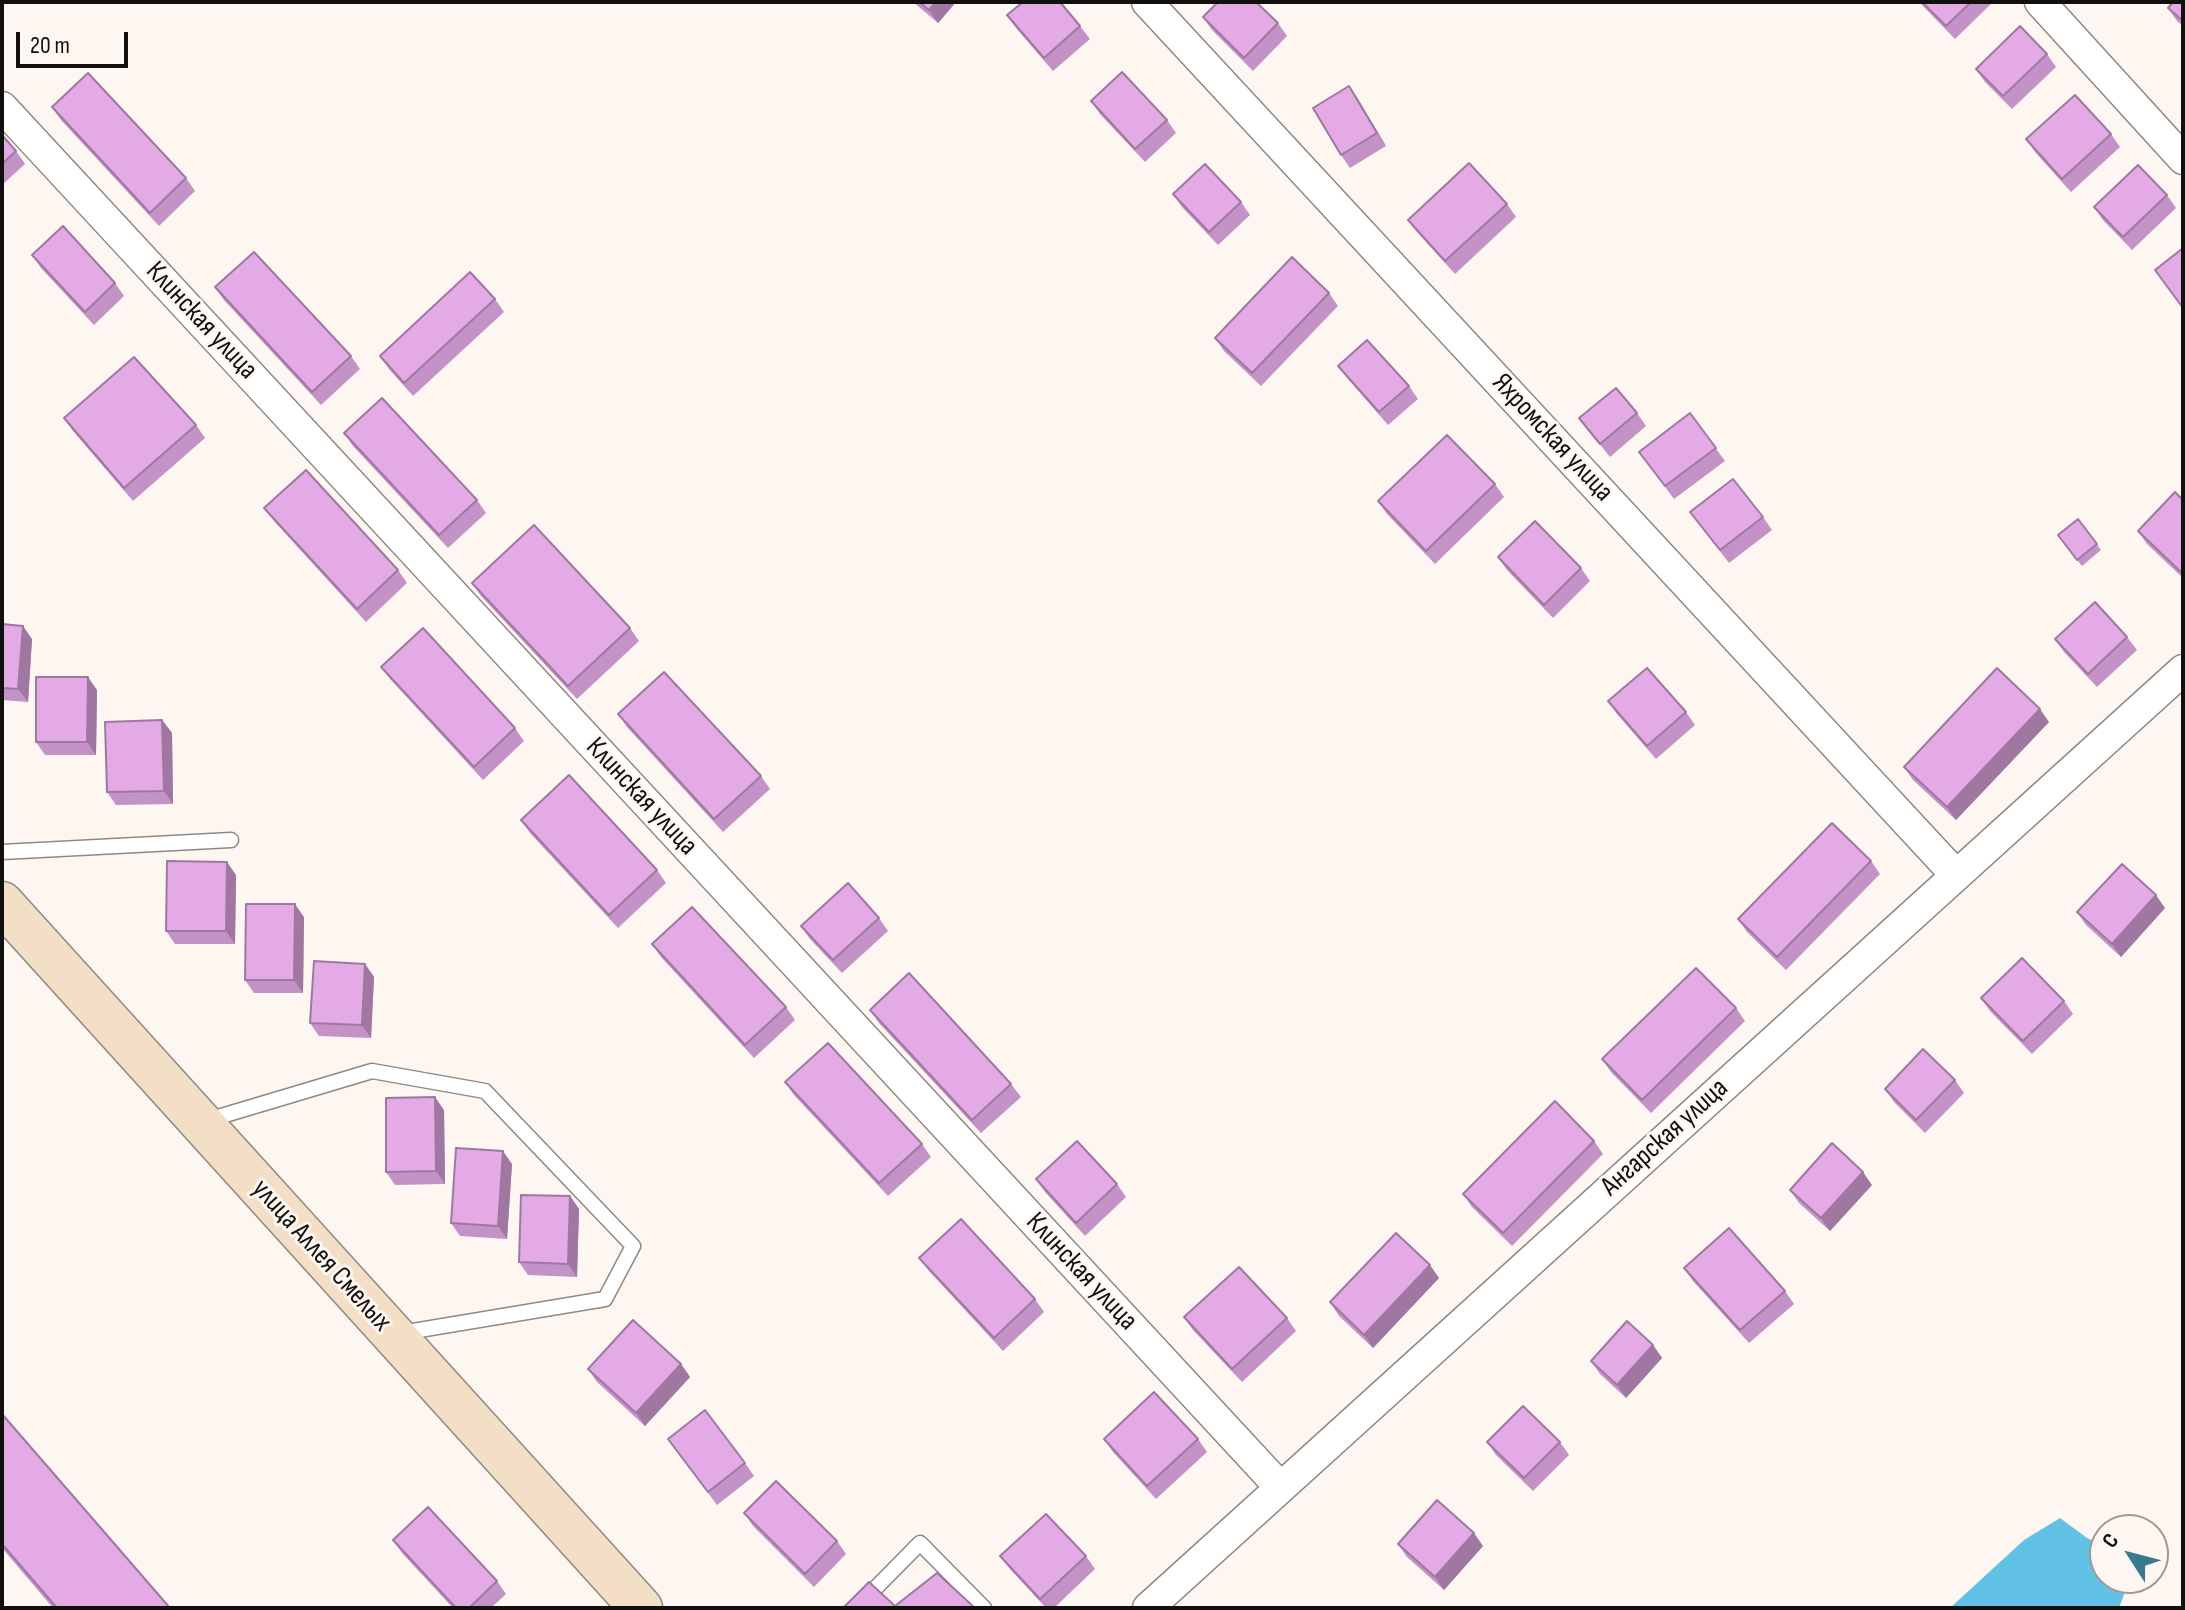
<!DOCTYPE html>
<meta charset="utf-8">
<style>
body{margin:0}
#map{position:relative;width:2185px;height:1610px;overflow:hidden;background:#fef6f0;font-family:"Sofia Sans Condensed",sans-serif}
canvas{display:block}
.frame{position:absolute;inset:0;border:4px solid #12100e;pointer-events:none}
.north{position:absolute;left:2089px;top:1514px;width:80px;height:80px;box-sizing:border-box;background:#fef6f0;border:2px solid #a09a96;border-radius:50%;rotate:306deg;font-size:22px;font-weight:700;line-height:32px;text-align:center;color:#12100e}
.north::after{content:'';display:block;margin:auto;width:28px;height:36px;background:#3a7a8e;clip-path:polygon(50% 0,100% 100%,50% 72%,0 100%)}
.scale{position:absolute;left:16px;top:32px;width:112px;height:36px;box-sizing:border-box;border:4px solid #12100e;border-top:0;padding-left:10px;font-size:24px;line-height:28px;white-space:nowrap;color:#12100e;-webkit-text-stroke:6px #fef6f0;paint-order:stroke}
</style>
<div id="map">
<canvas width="2185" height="1610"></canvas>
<div class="frame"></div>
<div class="north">С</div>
<div class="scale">20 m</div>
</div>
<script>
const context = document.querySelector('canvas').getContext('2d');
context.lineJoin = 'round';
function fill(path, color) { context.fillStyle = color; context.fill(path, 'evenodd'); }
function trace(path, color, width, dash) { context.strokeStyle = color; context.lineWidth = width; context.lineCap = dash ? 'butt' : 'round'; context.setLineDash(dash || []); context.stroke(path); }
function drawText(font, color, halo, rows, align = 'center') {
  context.font = font + ' "Sofia Sans Condensed",sans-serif'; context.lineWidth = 6; context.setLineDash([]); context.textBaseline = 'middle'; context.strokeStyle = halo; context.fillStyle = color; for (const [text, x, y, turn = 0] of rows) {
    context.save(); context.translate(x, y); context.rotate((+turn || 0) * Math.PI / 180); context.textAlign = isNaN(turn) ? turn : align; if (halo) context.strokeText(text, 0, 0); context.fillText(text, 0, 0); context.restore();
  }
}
fill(new Path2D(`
 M2060,1518L2087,1538L2105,1546V1578H2127L2128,1584L2119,1608H1950L2024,1540Z`), '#62c2e5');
const lane = new Path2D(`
 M2,852L231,840
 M208,1120L372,1071L485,1091L633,1246L605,1299L401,1333
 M856,1608L920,1543L984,1608`);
const street = new Path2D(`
 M1147,2L1956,875
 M2040,2L2183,159
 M2,107L1280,1487
 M1148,1608L2183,670`);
const secondary = new Path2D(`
 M2,903L641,1608`);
trace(lane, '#908882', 17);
trace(street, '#908882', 33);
trace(secondary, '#908882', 45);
trace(lane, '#fff', 14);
trace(street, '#fff', 30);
trace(secondary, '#f3dec6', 42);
fill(new Path2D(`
 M913,2H956L938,23Z
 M1919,2H1993L1955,39Z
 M2183,2V26L2177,21L2168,8Z
 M1007,15L1080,26L1090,39L1053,71L1016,28Z
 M1203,17L1278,23L1287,36L1253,71L1212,30Z
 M2047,54L2056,67L2012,109L1985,82L1976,69Z
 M1349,86L1386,146L1350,168L1341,155Z
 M1091,101L1167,120L1176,133L1145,162L1100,114Z
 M52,107L186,178L195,191L159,226L61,120Z
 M2111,134L2120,147L2071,192L2035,152L2026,139Z
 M2,135L16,151L25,164L2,185Z
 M1173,194L1241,202L1250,215L1218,245L1182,207Z
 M2167,195L2176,208L2132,250L2103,220L2094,207Z
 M1507,204L1516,217L1455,274L1417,232L1408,220Z
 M32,255L115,283L124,296L94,325L41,268Z
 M215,287L351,356L360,369L321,405L224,300Z
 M1329,293L1338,306L1261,386L1224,351L1215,338Z
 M495,299L504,312L413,396L389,369L380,356Z
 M1338,366L1409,386L1418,399L1388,425L1348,379Z
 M1637,413L1646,426L1610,457L1579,418Z
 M1690,413L1725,461L1674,499L1639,452Z
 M64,418L196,425L205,438L133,501L73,431Z
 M344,433L477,500L486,513L448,548L353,446Z
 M1495,484L1504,497L1435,564L1387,514L1378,501Z
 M2183,500V578L2147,544L2138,531Z
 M264,508L398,570L407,583L366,622L274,521Z
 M1690,512L1763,517L1772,530L1729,563Z
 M2078,519L2101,550L2082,566L2058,535Z
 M1498,557L1581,568L1590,581L1553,618L1507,570Z
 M472,583L630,628L639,641L577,699L481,596Z
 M2,624L32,639L28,702L2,700Z
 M2127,637L2137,650L2097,687L2064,652L2055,639Z
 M381,667L515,728L524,741L483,780L391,680Z
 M97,690L96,755H45L36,742Z
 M1608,701L1686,712L1695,725L1656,759L1617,714Z
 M618,714L761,776L770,789L723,832L627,727Z
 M162,720L172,733L173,804L116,805L107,792Z
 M2049,722L1956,820L1913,780L1904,767Z
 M521,820L657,870L666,883L618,928L530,833Z
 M1871,861L1880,874L1786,970L1747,932L1738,919Z
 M236,875L235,944H175L166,931Z
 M2165,908L2121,957L2086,925L2077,912Z
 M304,917L303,993H254L245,980Z
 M879,918L888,931L842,973L810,939L801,926Z
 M652,944L786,1007L795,1020L754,1058L661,957Z
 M365,964L374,977L371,1038L319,1036L310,1023Z
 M1981,998L2064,1001L2073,1014L2032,1054L1990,1011Z
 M1736,1008L1745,1021L1651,1113L1611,1072L1602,1059Z
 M870,1010L1011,1084L1021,1097L981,1133L879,1023Z
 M1955,1080L1964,1093L1925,1133L1894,1102L1885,1089Z
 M785,1082L922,1144L931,1157L888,1196L794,1095Z
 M444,1110L445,1184L395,1185L386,1172Z
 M1594,1141L1603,1154L1512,1246L1472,1207L1463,1194Z
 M512,1164L507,1239L460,1236L451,1223Z
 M1036,1179L1117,1184L1126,1197L1085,1236L1045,1192Z
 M1872,1185L1830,1231L1799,1203L1790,1190Z
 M570,1196L579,1209L577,1277L528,1275L519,1262Z
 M919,1258L1035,1299L1044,1312L1003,1351L929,1271Z
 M1684,1268L1785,1291L1794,1304L1749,1343L1693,1281Z
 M1439,1278L1373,1348L1339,1316L1330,1302Z
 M1184,1317L1287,1318L1296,1331L1242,1382L1193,1330Z
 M1653,1345L1662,1358L1626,1398L1600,1374L1591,1361Z
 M681,1364L690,1377L645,1426L597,1382L588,1369Z
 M2,1414L170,1608H53L2,1548Z
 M668,1439L745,1463L754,1476L717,1505Z
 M1104,1439H1198L1207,1452L1156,1499L1113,1452Z
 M1487,1442H1560L1569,1455L1533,1491L1496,1455Z
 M744,1513L837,1541L846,1554L814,1587L753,1526Z
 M393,1540L497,1581L506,1594L491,1608H453L402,1553Z
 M1398,1544L1483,1546L1444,1590L1407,1557Z
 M1000,1556H1086L1095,1569L1054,1608H1046L1010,1569Z`), '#c392c6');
fill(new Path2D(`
 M936,2H956L938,23L929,10Z
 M1349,86L1358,99L1386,146L1377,133Z
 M23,626L32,639L28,702L18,689Z
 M88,677L97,690L96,755L87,742Z
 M2040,709L2049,722L1956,820L1947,807Z
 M162,720L172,733L173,804L164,791Z
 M227,862L236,875L235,944L226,931Z
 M2156,895L2165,908L2121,957L2112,944Z
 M295,904L304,917L303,993L294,980Z
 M365,964L374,977L371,1038L362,1025Z
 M435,1097L444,1110L445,1184L436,1171Z
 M503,1151L512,1164L507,1239L498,1226Z
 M1863,1172L1872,1185L1830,1231L1821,1218Z
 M570,1196L579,1209L577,1277L568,1264Z
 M1430,1265L1439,1278L1373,1348L1364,1335Z
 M1653,1345L1662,1358L1626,1398L1617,1385Z
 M681,1364L690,1377L645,1426L636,1413Z
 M1474,1533L1483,1546L1444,1590L1435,1577Z`), '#9f77a1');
const building = new Path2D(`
 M919,2H936L929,10Z
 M1023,2H1060L1080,26L1044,58L1007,15Z
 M1218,2H1256L1278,23L1244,58L1203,17Z
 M1922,2H1971L1946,26Z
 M2173,2H2183V21L2168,8Z
 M2020,26L2047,54L2003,96L1976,69Z
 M1122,72L1167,120L1135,149L1091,101Z
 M88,73L186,178L150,213L52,107Z
 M1349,86L1377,133L1341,155L1313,108Z
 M2075,95L2111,134L2062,179L2026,139Z
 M2,135L16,151L2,164Z
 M1469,163L1507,204L1445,261L1408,220Z
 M1205,164L1241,202L1209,232L1173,194Z
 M2138,165L2167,195L2123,237L2094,207Z
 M63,226L115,283L85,312L32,255Z
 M2183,248V308L2155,270Z
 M254,252L351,356L312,392L215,287Z
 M1292,257L1329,293L1252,373L1215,338Z
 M470,272L495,299L404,383L380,356Z
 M1367,340L1409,386L1379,412L1338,366Z
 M134,357L196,425L124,488L64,418Z
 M1616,388L1637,413L1600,444L1579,418Z
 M382,398L477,500L439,535L344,433Z
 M1690,413L1716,448L1665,486L1639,452Z
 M1447,435L1495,484L1426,551L1378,501Z
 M306,470L398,570L357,609L264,508Z
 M1733,479L1763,517L1720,550L1690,512Z
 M2175,492L2183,500V574L2138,531Z
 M2078,519L2097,544L2077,560L2058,535Z
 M1535,521L1581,568L1544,605L1498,557Z
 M534,525L630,628L568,686L472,583Z
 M2095,602L2127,637L2088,674L2055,639Z
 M2,624L23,626L18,689L2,688Z
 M423,628L515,728L474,767L381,667Z
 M1647,668L1686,712L1647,746L1608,701Z
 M1997,668L2040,709L1947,807L1904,767Z
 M664,672L761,776L714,819L618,714Z
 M36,677H88L87,742H36Z
 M162,720L164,791L107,792L105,722Z
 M569,775L657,870L609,915L521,820Z
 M1832,823L1871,861L1777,957L1738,919Z
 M167,861L227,862L226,931H166Z
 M2122,864L2156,895L2112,944L2077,912Z
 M848,883L879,918L833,960L801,926Z
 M246,904H295L294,980H245Z
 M692,907L786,1007L745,1045L652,944Z
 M2022,958L2064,1001L2023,1041L1981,998Z
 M314,961L365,964L362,1025L310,1023Z
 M1696,968L1736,1008L1642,1100L1602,1059Z
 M909,973L1011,1084L972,1120L870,1010Z
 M828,1043L922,1144L879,1183L785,1082Z
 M1923,1049L1955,1080L1916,1120L1885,1089Z
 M435,1097L436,1171L386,1172V1098Z
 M1555,1101L1594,1141L1503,1233L1463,1194Z
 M1077,1141L1117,1184L1076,1223L1036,1179Z
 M1832,1143L1863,1172L1821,1218L1790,1190Z
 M456,1148L503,1151L498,1226L451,1223Z
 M521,1195L570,1196L568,1264L519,1262Z
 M961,1219L1035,1299L994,1338L919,1258Z
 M1729,1228L1785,1291L1740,1330L1684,1268Z
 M1396,1233L1430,1265L1364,1335L1330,1302Z
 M1239,1267L1287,1318L1232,1369L1184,1317Z
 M633,1320L681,1364L636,1413L588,1369Z
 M1627,1321L1653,1345L1617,1385L1591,1361Z
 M1154,1392L1198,1439L1147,1486L1104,1439Z
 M1523,1406L1560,1442L1524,1478L1487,1442Z
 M705,1410L745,1463L708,1492L668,1439Z
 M2,1414L170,1608H57L2,1544Z
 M776,1481L837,1541L805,1574L744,1513Z
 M1437,1500L1474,1533L1435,1577L1398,1544Z
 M428,1507L497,1581L469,1608H456L393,1540Z
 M1046,1514L1086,1556L1040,1599L1000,1556Z
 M937,1573L975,1608H843L869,1582L895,1606Z`);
fill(building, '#e3aae6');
trace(building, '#9f77a1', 2);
drawText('28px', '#12100e', '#fef6f0', [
 ["Клинская улица",201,321,47],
 ["Яхромская улица",1552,438,47],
 ["Клинская улица",641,797,47],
 ["Ангарская улица",1665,1138,-42],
 ["улица Аллея Смелых",321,1256,48],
 ["Клинская улица",1081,1272,47]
]);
</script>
